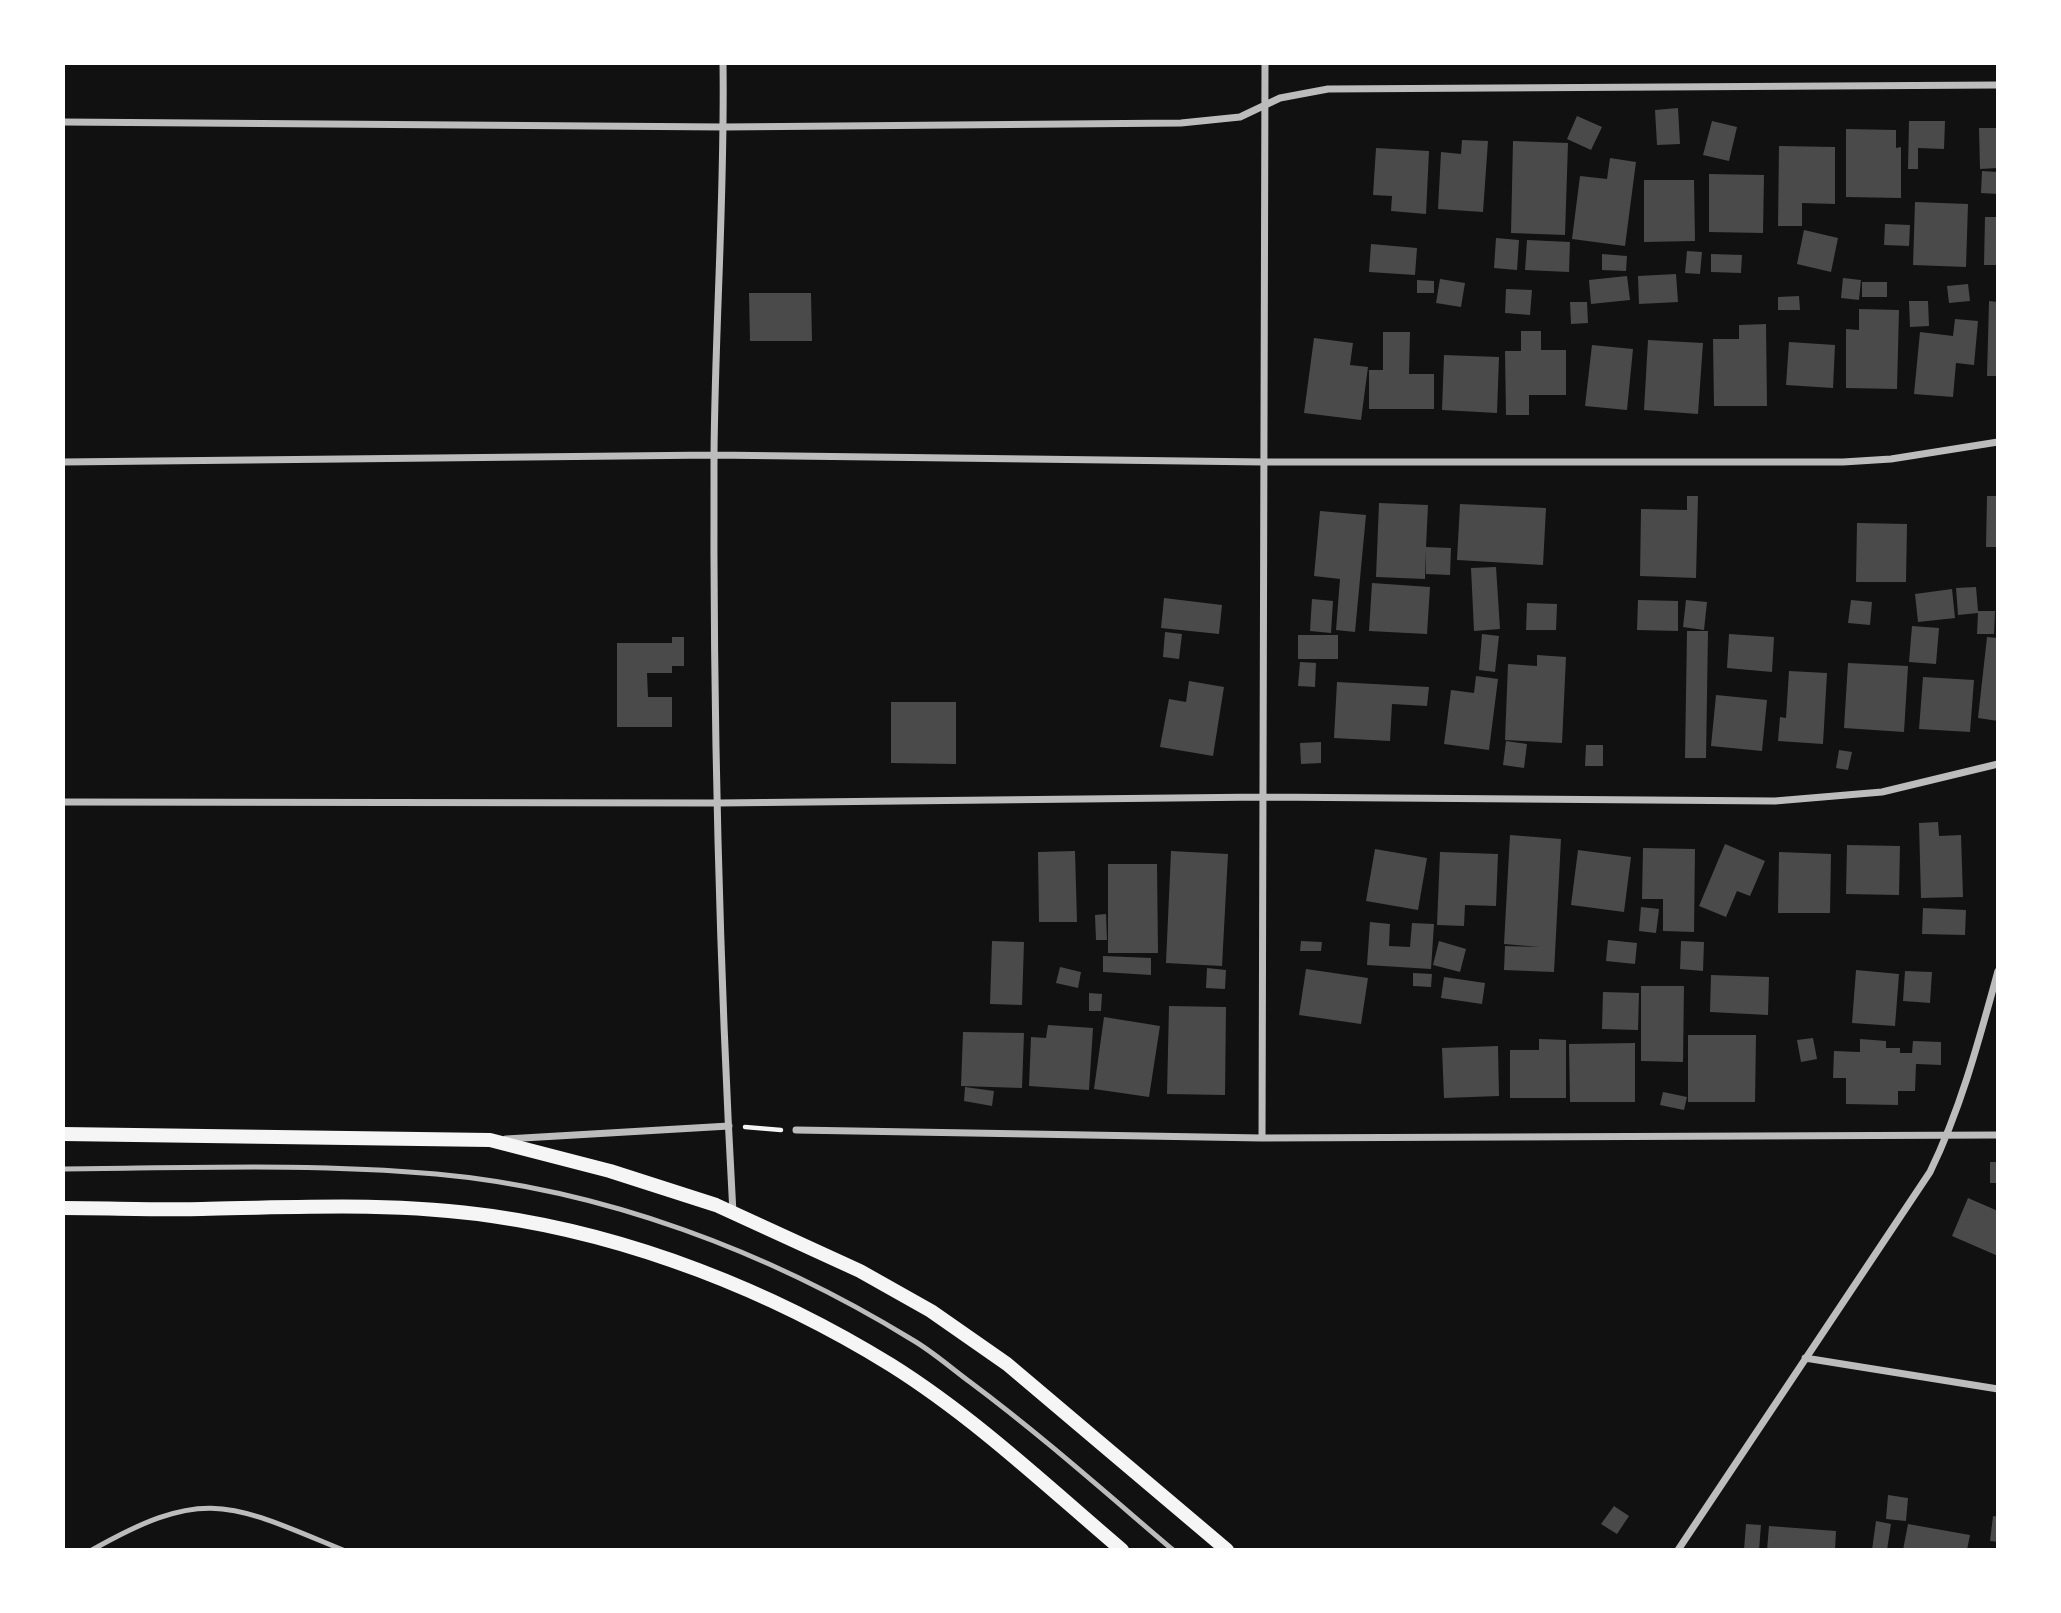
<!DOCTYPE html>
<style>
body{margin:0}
#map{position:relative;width:2061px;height:1613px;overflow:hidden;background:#111;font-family:"Exo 2",sans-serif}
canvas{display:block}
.frame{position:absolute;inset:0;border:65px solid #fff;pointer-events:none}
</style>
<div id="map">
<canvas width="2061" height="1613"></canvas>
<div class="frame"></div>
</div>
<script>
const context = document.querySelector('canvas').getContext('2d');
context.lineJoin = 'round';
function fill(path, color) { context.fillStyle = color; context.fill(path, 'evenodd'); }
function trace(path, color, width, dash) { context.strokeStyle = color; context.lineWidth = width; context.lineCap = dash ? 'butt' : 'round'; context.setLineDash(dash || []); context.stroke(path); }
fill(new Path2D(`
 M1678,108L1680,144L1657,145L1655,110Z
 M1577,116L1602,127L1591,150L1567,139Z
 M1712,121L1737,127L1729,161L1703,155Z
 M1909,121H1945L1944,149L1918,148V169H1908Z
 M1979,128H1998V168L1980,169Z
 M1846,129L1896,130V148L1901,147V198L1846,197Z
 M1462,140L1488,141L1483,212L1438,209L1441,152L1461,154Z
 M1513,141L1568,143L1565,235L1511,233Z
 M1779,146L1835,147V204L1802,203V226H1778Z
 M1376,148L1429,151L1426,214L1391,211L1392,196L1373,195Z
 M1610,158L1636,162L1625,246L1572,239L1580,176L1607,179Z
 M1982,171L1998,172V194L1981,193Z
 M1709,174L1764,175L1763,233L1709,232Z
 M1644,180H1694L1695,241L1644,242Z
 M1915,202L1968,204L1966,267L1913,265Z
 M1985,217H1998V265H1984Z
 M1885,224L1910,225L1909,246L1884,245Z
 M1804,230L1838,238L1831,272L1797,264Z
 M1496,238L1519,240L1517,270L1494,268Z
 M1527,240L1570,242L1569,272L1525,270Z
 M1371,244L1417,248L1415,275L1369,272Z
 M1687,251L1702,252L1700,274L1685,273Z
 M1602,254L1627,256L1626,271L1602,270Z
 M1711,254L1742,255L1741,273L1711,272Z
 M1676,274L1678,302L1639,304L1638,276Z
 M1627,276L1630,300L1591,304L1589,280Z
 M1843,278L1861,280L1859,300L1841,298Z
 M1440,279L1465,283L1461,307L1436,303Z
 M1417,280L1434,281V293H1417Z
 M1862,282H1887V297H1862Z
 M1968,284L1970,301L1949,303L1947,286Z
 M1506,289L1532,290L1530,315L1505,313Z
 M749,293H811L812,341H750Z
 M1799,296L1800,310H1778V297Z
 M1909,301H1928L1929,326L1910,327Z
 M1989,301L1998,302V376H1987Z
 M1570,302H1587L1588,323L1571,324Z
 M1859,309L1899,310L1897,389L1846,388V329L1859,330Z
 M1955,319L1978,321L1974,365L1956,363L1953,397L1914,394L1920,332L1953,336Z
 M1766,324L1767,406H1714L1713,339H1739V325Z
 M1521,331H1541V350H1566V395H1529V415H1506L1505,351H1521Z
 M1383,332H1410L1409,374H1434V409H1369V370H1383Z
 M1314,338L1353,343L1350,365L1368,367L1361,420L1304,413Z
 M1648,340L1703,343L1698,414L1644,410Z
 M1789,342L1835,345L1833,388L1786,385Z
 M1592,345L1633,349L1627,410L1585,406Z
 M1444,355L1499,357L1497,413L1442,410Z
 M1687,496H1698L1696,578L1640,576L1641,509L1687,510Z
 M1987,496H1998V547H1986Z
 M1379,503L1428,505L1426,547L1451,548L1450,575L1426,574V551L1425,579L1376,577Z
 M1460,504L1546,508L1543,565L1457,560Z
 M1320,511L1366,515L1355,632L1336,630L1340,579L1314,576Z
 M1857,523L1907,524L1906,582H1856Z
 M1496,567L1500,629L1474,631L1471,568Z
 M1372,583L1430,587L1427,634L1369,631Z
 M1976,587L1978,611H1995L1994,634H1977L1978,613L1958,615L1956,588Z
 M1952,589L1955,618L1918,622L1915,594Z
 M1164,598L1222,605L1219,634L1161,628Z
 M1312,599L1333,601L1331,633L1310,631Z
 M1638,600L1678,601V631L1637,630Z
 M1686,600L1707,602L1704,630L1683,627Z
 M1851,600L1872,602L1870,625L1848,623Z
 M1527,603L1557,604L1556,630H1526Z
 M1912,626L1939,628L1936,664L1909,662Z
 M1687,631H1708L1706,758H1685Z
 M1165,632L1182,634L1179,659L1163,657Z
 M1482,634L1499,636L1495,672L1479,670Z
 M1729,634L1774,637L1772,672L1727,668Z
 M1298,635H1338V659H1298Z
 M672,637H684V666H672V673H647L648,697H672V727H617V643H672Z
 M1987,637L1998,638V721L1978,718Z
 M1537,655L1566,657L1562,743L1505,740L1508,664L1537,666Z
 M1300,662L1316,663L1315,687L1298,686Z
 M1848,663L1908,666L1904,732L1844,728Z
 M1789,671L1827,673L1823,744L1778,741L1780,717L1786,718Z
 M1476,676L1498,679L1489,750L1444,744L1451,690L1474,693Z
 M1923,677L1974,680L1970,732L1919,729Z
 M1189,681L1224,687L1213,756L1160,747L1169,699L1186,702Z
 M1337,682L1429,687L1427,706L1392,704L1390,741L1334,738Z
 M1716,695L1767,700L1762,751L1711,746Z
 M891,702H956V764L891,763Z
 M1506,741L1527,744L1524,768L1503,765Z
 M1321,742V763L1301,764L1300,743Z
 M1586,745H1603V766H1585Z
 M1839,750L1852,752L1848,770L1836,768Z
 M1938,822L1939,836L1961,835L1963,897L1921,898L1919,823Z
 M1510,835L1561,839L1554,972L1504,970L1505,946L1540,947L1504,944Z
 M1725,844L1765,861L1750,896L1737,891L1726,917L1699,906Z
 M1847,845L1900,846L1899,895L1846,894Z
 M1643,848L1695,849L1694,932L1663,931V899H1642Z
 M1375,849L1427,858L1418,910L1366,901Z
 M1578,850L1631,857L1624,912L1571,905Z
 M1075,851L1077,922H1039L1038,852Z
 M1171,851L1228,854L1222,966L1166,963Z
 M1440,852L1498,854L1496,906L1465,905L1464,926L1437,925Z
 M1779,852L1831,854L1830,913H1778Z
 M1108,864H1157L1158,953H1108Z
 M1641,907L1659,909L1656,933L1639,931Z
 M1923,908L1966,910L1965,935L1922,934Z
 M1106,914L1107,940H1096L1095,915Z
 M1370,922L1390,924L1389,946L1410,947L1412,923L1434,924L1431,969L1367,965Z
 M1608,940L1637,943L1635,964L1606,961Z
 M992,941L1024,942L1022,1005L990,1004Z
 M1301,941L1322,942L1321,951H1300Z
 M1439,941L1466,949L1460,972L1433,965Z
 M1681,941L1704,942L1703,971L1680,969Z
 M1103,956L1151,958V975L1103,972Z
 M1060,967L1081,972L1078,988L1056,983Z
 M1207,968L1226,970L1225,989L1206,988Z
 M1306,969L1368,978L1361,1024L1299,1015Z
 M1856,970L1899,974L1895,1026L1852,1023Z
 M1905,971L1932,972L1930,1003L1903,1001Z
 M1413,973L1432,974L1431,987L1413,986Z
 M1711,975L1769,977L1768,1015L1710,1012Z
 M1444,977L1485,983L1482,1004L1441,998Z
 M1641,986H1684L1683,1062L1641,1061Z
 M1603,992L1639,993L1638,1030L1602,1029Z
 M1089,993L1102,994L1101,1011H1089Z
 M1169,1006L1226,1007L1225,1095L1167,1094Z
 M1104,1017L1160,1026L1149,1097L1094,1089Z
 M1048,1025L1093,1028L1089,1090L1029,1086L1031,1037L1046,1038Z
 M963,1032L1024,1033L1022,1088L961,1086Z
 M1688,1035H1756L1755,1102H1688Z
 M1813,1038L1817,1059L1801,1062L1797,1040Z
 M1539,1039L1566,1040V1098H1510V1050H1539Z
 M1860,1039L1886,1041V1048H1900V1053H1912L1913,1041L1941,1042V1065L1916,1064L1915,1091H1898V1105L1846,1104V1078H1833L1834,1051L1860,1052Z
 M1635,1043V1102H1570L1569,1044Z
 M1498,1046L1499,1096L1444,1098L1442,1048Z
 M965,1087L994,1091L992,1106L964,1101Z
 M1663,1092L1687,1097L1684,1110L1660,1105Z
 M1990,1162H1998V1183H1990Z
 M1968,1198L1998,1211V1256L1952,1236Z
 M1888,1495L1908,1498L1906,1521L1886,1519Z
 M1614,1506L1629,1516L1617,1534L1601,1524Z
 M1993,1516L1998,1517V1542L1990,1541Z
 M1876,1521L1891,1524L1887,1550H1872Z
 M1746,1524L1761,1525L1759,1550H1744Z
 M1908,1524L1970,1535L1967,1550H1903Z
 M1769,1526L1836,1531L1835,1550H1767Z`), '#4a4a4a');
trace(new Path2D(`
 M745,1127L781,1130`), '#f5f5f5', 4.5);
trace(new Path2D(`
 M63,1169C187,1168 312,1163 436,1174C603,1189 769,1252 911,1339C932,1351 951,1368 970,1382C1041,1435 1106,1493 1173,1550
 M92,1550C205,1486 229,1503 343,1550`), '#bcbcbc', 5);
trace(new Path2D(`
 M723,63C725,194 715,325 714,456C713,708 719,962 733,1213
 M63,122L724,127L1181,123L1240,117L1280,98L1328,89L1998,85
 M63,462L714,455L1264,462H1843L1891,459L1998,442
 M63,802L719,803L1264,797L1775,801L1882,792L1998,764
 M796,1130L1262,1138L1998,1135
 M1262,1138L1265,63
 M506,1139L729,1126
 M1805,1358L1998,1389
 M1678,1550L1930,1172C1961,1108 1979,1040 1998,971`), '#bcbcbc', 7);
trace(new Path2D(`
 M63,1134L490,1140L610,1171L716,1205L860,1271L931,1311L1007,1364L1227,1550
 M63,1208C109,1208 156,1210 202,1209C299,1207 396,1202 492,1216C632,1236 771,1291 891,1365C974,1417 1048,1487 1122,1550`), '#f5f5f5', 14);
</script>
